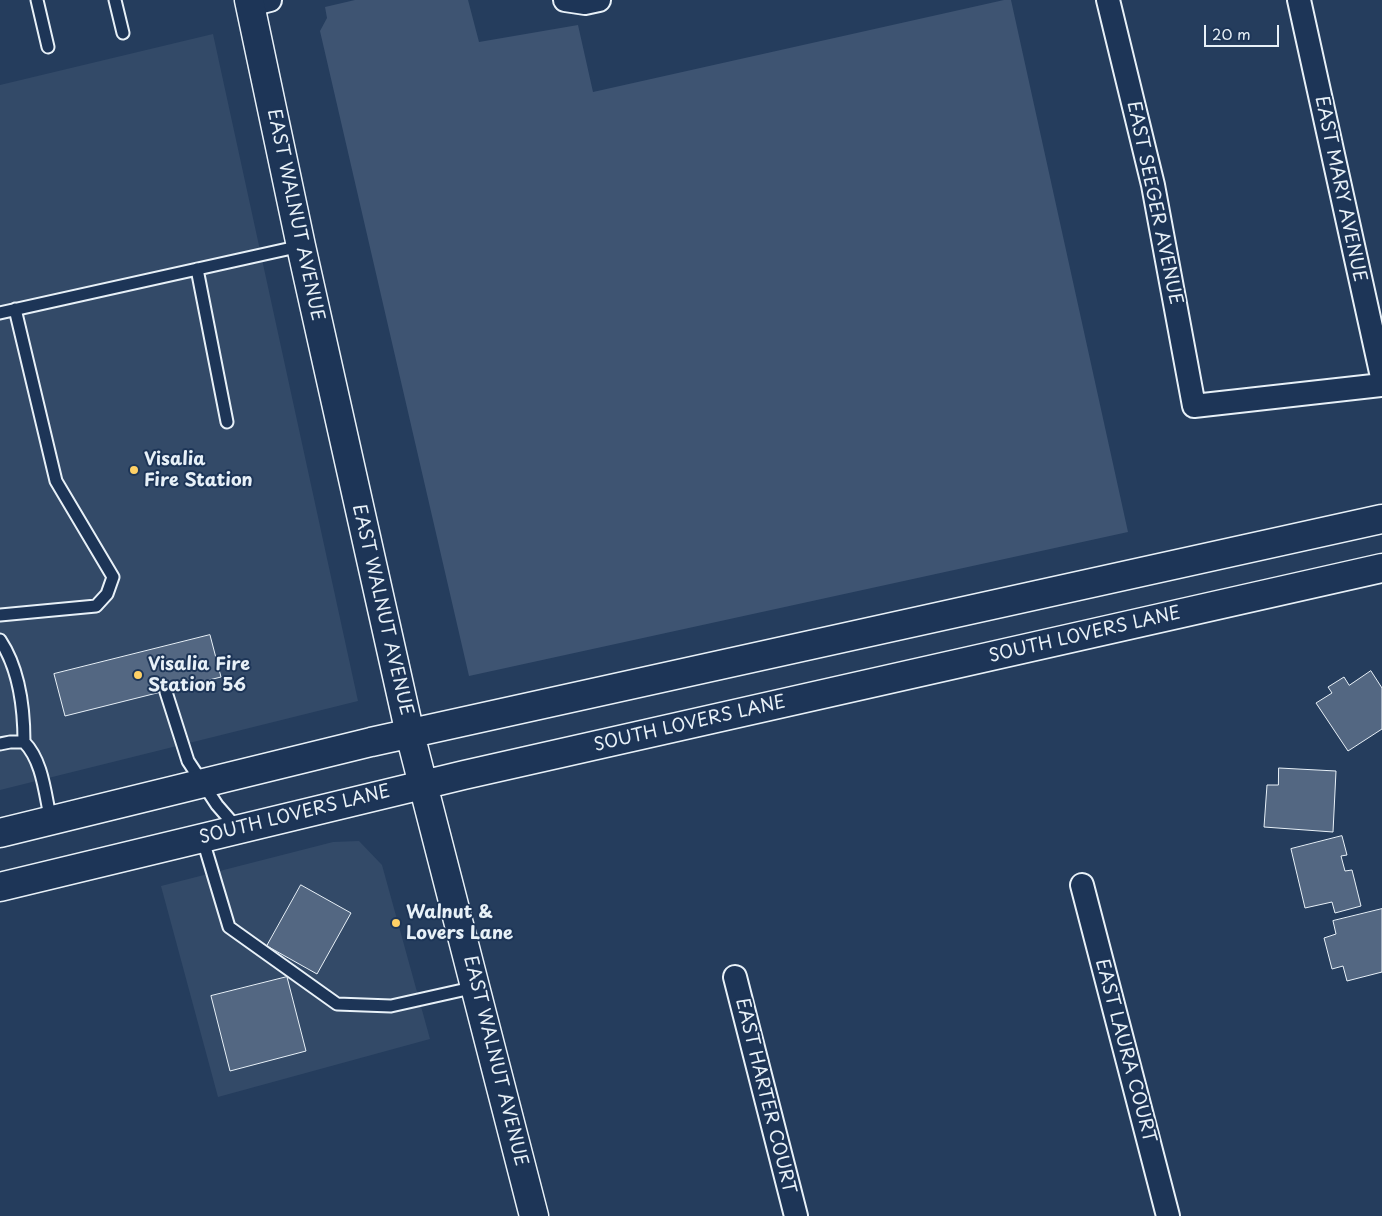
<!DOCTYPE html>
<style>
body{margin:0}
#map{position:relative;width:1382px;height:1216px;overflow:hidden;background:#253d5d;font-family:"Playpen Sans",sans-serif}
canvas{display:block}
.scale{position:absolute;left:1204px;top:25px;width:75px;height:22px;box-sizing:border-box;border:2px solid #e8f1f8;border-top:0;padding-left:6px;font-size:15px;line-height:18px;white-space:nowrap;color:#e8f1f8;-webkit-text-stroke:4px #1d3557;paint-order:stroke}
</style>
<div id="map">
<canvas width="1382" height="1216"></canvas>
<div class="scale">20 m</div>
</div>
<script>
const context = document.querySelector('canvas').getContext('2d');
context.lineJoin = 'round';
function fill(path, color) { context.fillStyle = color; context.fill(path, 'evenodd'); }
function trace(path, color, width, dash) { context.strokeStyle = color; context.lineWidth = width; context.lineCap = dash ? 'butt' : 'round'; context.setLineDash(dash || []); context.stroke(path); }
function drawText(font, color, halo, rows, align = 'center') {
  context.font = font + ' "Playpen Sans",sans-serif'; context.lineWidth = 4; context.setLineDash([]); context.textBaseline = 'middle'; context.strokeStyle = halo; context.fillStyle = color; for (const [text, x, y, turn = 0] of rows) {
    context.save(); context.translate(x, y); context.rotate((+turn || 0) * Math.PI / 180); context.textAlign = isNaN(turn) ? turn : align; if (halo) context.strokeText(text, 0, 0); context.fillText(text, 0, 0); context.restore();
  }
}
fill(new Path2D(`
 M213,34L358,701L0,790V85Z
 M359,841L382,865L430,1039L218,1097L161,886L333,842Z`), '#334a68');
fill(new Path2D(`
 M355,0H468L479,42L578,25L593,92L1004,0H1011L1128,532L469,676L320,31L327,18L325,7Z`), '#3e5472');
const building = new Path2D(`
 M210,635L221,677L65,716L54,674Z
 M1371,671L1382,688V729L1348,751L1316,703L1332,693L1328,687L1344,677L1349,685Z
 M1279,768L1336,771L1333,832L1264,827L1267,785H1278Z
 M1342,836L1347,855L1341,856L1345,871L1352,870L1361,906L1335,913L1332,902L1305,908L1291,849Z
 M301,885L351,913L317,974L267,946Z
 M1382,909V972L1347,981L1343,966L1332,969L1324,938L1336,934L1333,921Z
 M287,977L306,1051L230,1071L211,996Z`);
fill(building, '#536782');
trace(building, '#e8f1f8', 1);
const lane = new Path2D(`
 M37,0L48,47
 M115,0L123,33
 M197,269L227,422
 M0,313L301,246
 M0,615L96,606L107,594L113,577L56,481L15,309
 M0,640C20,670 24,708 24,742
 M166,692L188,761L217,805L237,828
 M0,744L10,742H24C43,761 45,795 51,821
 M202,837L229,927L337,1004L391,1006L476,987`);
const street = new Path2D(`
 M565,0L585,3L599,0
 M1108,0L1153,185L1194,406L1382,385
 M1299,0L1382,377
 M250,5L270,0
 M1082,885L1168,1216
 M735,977L796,1216`);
const secondary = new Path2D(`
 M249,0L301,246L410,734L534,1216
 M0,833L371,742L1382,519
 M0,887L464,775L1382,568`);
trace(lane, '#e8f1f8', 15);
trace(street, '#e8f1f8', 26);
trace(secondary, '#e8f1f8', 31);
trace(lane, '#1d3557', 11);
trace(street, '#1d3557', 22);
trace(secondary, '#1d3557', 28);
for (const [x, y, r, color] of [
 [134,470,5,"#ffd166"],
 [138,675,5,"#ffd166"],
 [396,923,5,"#ffd166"]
]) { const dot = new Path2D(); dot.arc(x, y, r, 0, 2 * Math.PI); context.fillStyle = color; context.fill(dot); trace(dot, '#1d3557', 2); }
drawText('18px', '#e8f1f8', '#1d3557', [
 ["EAST MARY AVENUE",1340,189,78],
 ["EAST SEEGER AVENUE",1154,203,78],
 ["EAST WALNUT AVENUE",295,215,78],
 ["EAST WALNUT AVENUE",382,610,77],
 ["SOUTH LOVERS LANE",1085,635,-13],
 ["SOUTH LOVERS LANE",690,724,-13],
 ["SOUTH LOVERS LANE",295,815,-14],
 ["EAST LAURA COURT",1125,1051,75],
 ["EAST WALNUT AVENUE",495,1061,76],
 ["EAST HARTER COURT",765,1096,76]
]);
drawText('bold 18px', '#e8f1f8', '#1d3557', [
 ["Visalia",144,460],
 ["Fire Station",144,481],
 ["Visalia Fire",148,665],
 ["Station 56",148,686],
 ["Walnut &",406,913],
 ["Lovers Lane",406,934]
], 'left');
</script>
